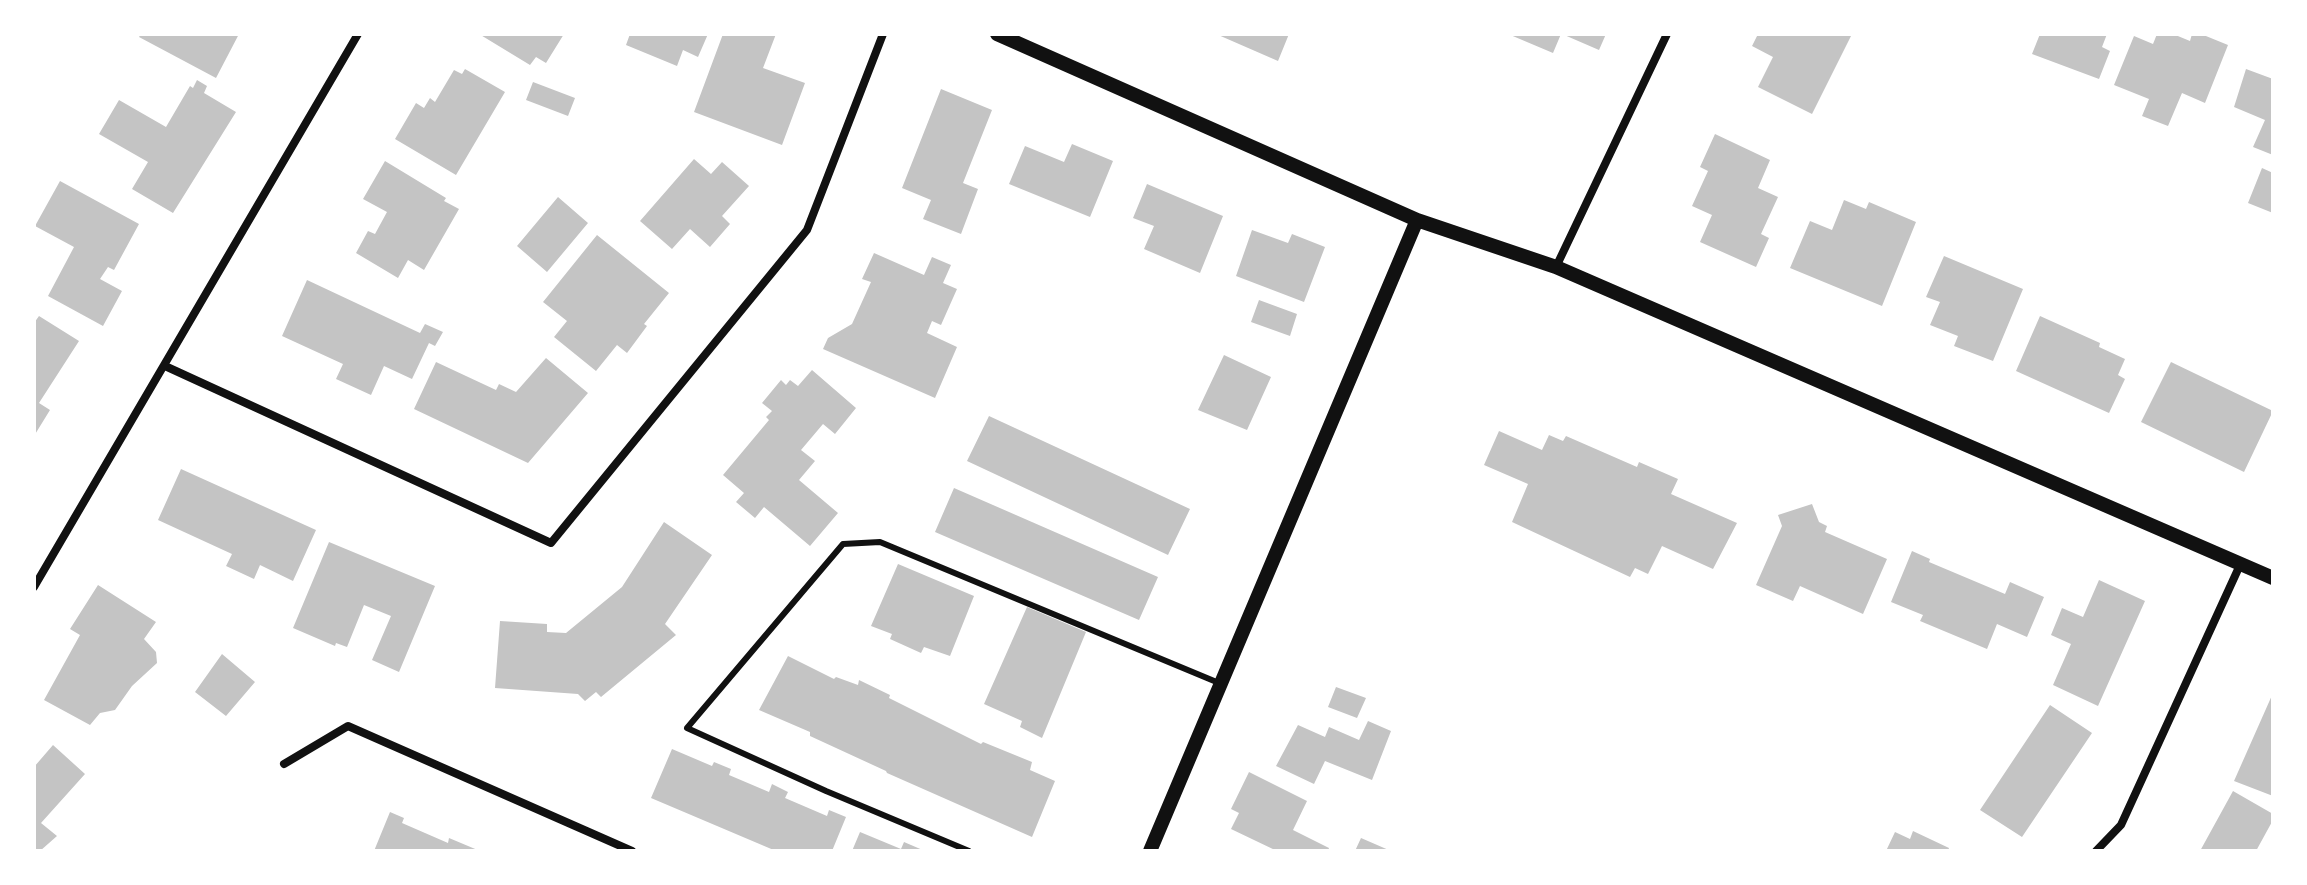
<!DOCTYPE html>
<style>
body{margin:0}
#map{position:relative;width:2307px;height:885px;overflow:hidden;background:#fff;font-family:Helvetica,sans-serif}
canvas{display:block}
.frame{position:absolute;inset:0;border:36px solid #fff;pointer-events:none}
</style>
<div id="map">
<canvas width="2307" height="885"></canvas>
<div class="frame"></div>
</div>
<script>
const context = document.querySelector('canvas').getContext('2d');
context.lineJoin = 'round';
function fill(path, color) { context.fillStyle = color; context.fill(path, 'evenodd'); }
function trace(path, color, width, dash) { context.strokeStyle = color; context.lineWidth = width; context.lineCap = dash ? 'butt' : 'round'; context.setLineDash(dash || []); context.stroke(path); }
fill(new Path2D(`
 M141,34H239L216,78L139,37Z
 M479,34H564L546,63L536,57L530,65Z
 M630,34H708L698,57L683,50L677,66L626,45Z
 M723,34H776L763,68L805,83L782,145L694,112Z
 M1216,34H1289L1278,61Z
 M1508,34H1561L1553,53Z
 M1562,34H1606L1599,50Z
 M1758,34H1852L1812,114L1758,87L1773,57L1752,46Z
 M2040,34H2107L2102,47L2110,51L2099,79L2032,54Z
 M2157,34H2173L2190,41L2192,34H2201L2228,45L2205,103L2182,93L2168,126L2142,116L2149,99L2114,85L2134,36L2153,44Z
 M465,69L505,92L456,175L395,139L416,103L424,108L430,98L435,102L454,70L462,74Z
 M2246,69L2273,79V155L2253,147L2265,120L2234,107Z
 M197,80L207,86L204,93L236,112L173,213L132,189L148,162L99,134L119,100L166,127L190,86L193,88Z
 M533,82L575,98L568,116L526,100Z
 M941,89L992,110L963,183L978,189L961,234L923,219L931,200L902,188Z
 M1715,134L1770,160L1758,188L1778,197L1761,234L1769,238L1756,267L1700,242L1712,215L1692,206L1708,171L1700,167Z
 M1072,144L1113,161L1090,217L1009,184L1025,146L1064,162Z
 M694,159L711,174L722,162L749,186L722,216L730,224L710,247L690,229L672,249L640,221Z
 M385,161L446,198L444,201L459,209L424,270L408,260L398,278L356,253L368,231L375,234L387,212L363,199Z
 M2262,168L2273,173V213L2248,203Z
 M60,181L139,224L114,270L108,267L100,279L122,291L103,326L48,296L74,247L35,226Z
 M1147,184L1223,216L1200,273L1144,249L1154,226L1133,218Z
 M558,197L588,223L547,272L517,246Z
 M1844,200L1866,209L1869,202L1916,222L1882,306L1790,268L1810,221L1832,230Z
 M1252,230L1288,243L1292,234L1325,247L1304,302L1236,276Z
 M597,235L669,293L644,324L647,326L627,353L617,345L596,371L554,337L567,321L543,302Z
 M874,253L924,275L932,257L951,265L943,283L957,289L941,325L932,321L927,333L957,347L935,398L823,349L828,338L852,324L871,282L862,279Z
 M1944,256L2023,289L1993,361L1954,346L1958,336L1930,325L1940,302L1926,297Z
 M307,280L420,333L425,324L443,332L435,346L429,343L412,379L384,366L371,395L336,379L343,364L282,336Z
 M1259,300L1297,314L1290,336L1251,322Z
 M39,316L79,341L39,403L50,410L34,436V323Z
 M2040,316L2100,343L2099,347L2125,359L2118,375L2125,379L2109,413L2016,371Z
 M1224,355L1271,377L1247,430L1198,410Z
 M546,358L588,393L528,463L414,409L436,362L496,390L499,384L516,392Z
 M2171,362L2273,411L2244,472L2141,422Z
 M812,370L856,408L835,434L823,424L801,450L815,461L799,480L838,513L810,546L764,507L755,518L736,502L744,493L723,475L769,420L766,417L772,411L762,403L781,380L786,385L790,380L798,386Z
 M989,416L1190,509L1168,555L967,461Z
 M1499,431L1542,450L1549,435L1563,441L1566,436L1637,467L1639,462L1678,479L1671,494L1737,523L1713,569L1662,546L1648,574L1635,568L1630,577L1512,522L1528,484L1484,465Z
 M181,469L316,530L293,581L260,565L254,579L226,566L232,554L158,520Z
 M954,488L1158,577L1139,620L935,532Z
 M1812,504L1819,522L1827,526L1825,532L1887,559L1863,614L1800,586L1793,601L1756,585L1782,526L1778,515Z
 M664,522L712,555L665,624L676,635L601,697L596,692L585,701L578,694L495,688L500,621L547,624V632L566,633L622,587Z
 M329,542L435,586L399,672L372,660L391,616L364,605L347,647L336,643L335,646L293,628Z
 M1912,551L1930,559L1929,562L2005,594L2010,582L2044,597L2027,637L1997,624L1987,649L1920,621L1923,615L1891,602Z
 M898,564L974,596L950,656L924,647L921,653L890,639L892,634L871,626Z
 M2099,580L2145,601L2098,706L2053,685L2071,644L2051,635L2062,608L2083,617Z
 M98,585L156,622L144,639L156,652L157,663L132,686L115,710L100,713L90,725L44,700L80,635L70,629Z
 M1027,607L1086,632L1042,738L1020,727L1022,721L984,704Z
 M222,654L255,682L226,716L195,692Z
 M788,656L834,679L836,677L858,685L859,680L890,695L889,698L981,744L983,742L1032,762L1030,770L1055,781L1032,837L887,773L886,771L810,736V732L759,710Z
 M1336,687L1366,698L1357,718L1328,707Z
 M2273,693V796L2234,781Z
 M2050,705L2092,733L2022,837L1980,810Z
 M1368,721L1391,731L1372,780L1325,761L1314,784L1276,766L1298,725L1325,737L1329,727L1359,740Z
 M53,745L85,774L41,823L57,836L40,851H34V767Z
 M672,749L712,766L714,762L731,769L729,775L769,792L772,784L788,792L785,798L827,816L829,810L846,817L832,851H776L651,798Z
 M1249,772L1307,801L1293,830L1329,848L1328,851H1277L1231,829L1239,813L1231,809Z
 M2233,791L2273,814V820L2256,851H2200Z
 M390,812L404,818L402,823L448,843L449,838L480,851H374Z
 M1913,831L1949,848L1948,851H1886L1895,832L1910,839Z
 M860,832L901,849L904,842L925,851H852Z
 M1361,838L1391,851H1355Z`), '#c4c4c4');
trace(new Path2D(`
 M969,851L826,791L687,728L843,544L880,542L1219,683`), '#111', 6);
trace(new Path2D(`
 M1556,267L1667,34
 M165,366L551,543L807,230L883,34
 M34,587L358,34
 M284,764L348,726L632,851
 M2096,851L2121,825L2240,565`), '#111', 8);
trace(new Path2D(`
 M997,34L1417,220L1556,267L2273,578
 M1150,851L1417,220`), '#111', 14);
</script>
